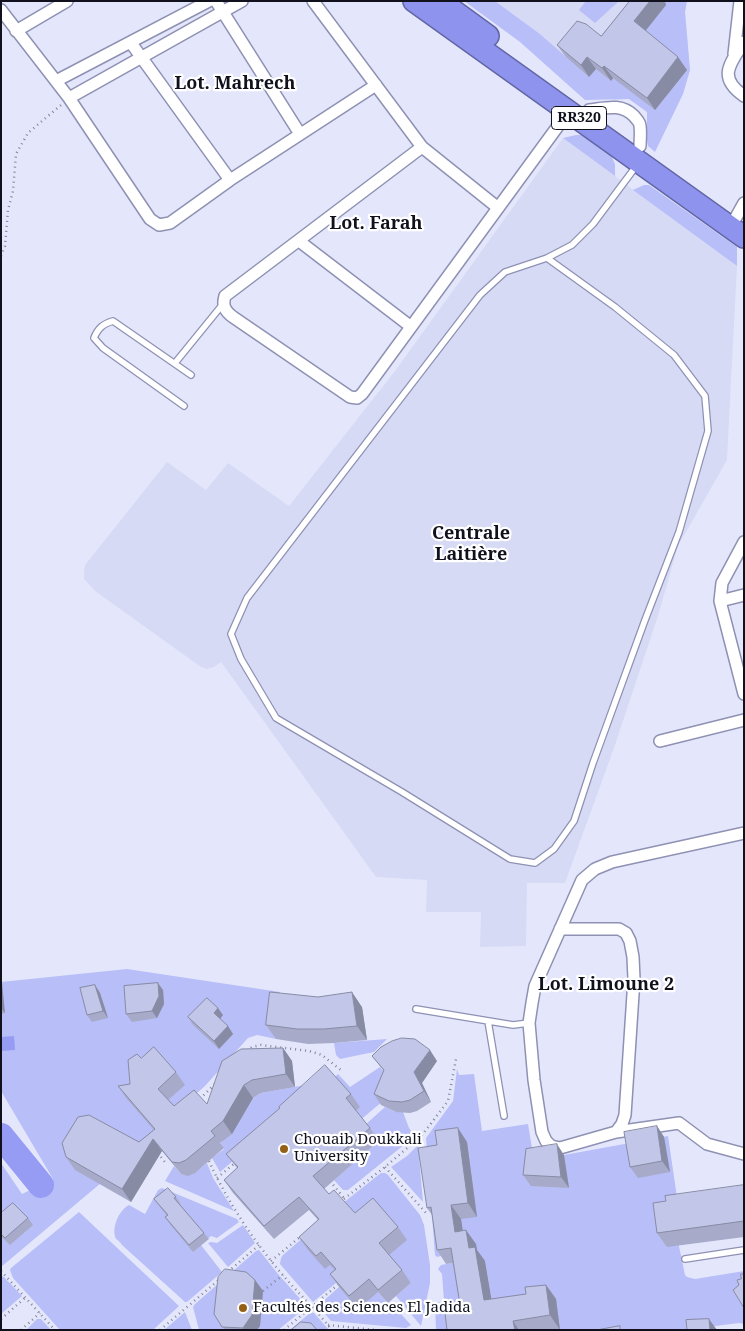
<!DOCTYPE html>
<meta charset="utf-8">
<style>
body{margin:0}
#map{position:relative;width:745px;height:1331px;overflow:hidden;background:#e4e7fc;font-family:"Noto Serif",serif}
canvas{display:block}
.frame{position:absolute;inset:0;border:2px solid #10111d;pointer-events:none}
</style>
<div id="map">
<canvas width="745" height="1331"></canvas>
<div class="frame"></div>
</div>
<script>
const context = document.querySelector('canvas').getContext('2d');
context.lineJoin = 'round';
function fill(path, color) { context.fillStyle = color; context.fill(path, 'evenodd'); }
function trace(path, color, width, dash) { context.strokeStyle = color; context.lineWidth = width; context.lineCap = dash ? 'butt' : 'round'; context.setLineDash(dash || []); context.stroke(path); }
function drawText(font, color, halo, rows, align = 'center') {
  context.font = font + ' "Noto Serif",serif'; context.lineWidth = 4.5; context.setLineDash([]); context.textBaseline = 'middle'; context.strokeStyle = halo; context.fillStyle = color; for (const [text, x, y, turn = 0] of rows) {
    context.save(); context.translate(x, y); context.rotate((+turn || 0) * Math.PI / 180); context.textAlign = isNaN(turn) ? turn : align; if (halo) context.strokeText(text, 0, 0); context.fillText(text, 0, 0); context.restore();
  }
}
fill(new Path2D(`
 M495,1H687L685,12L690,70L683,94L647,121V112L629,99L613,100L540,34Z
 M563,138L737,266L727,460L678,546L658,616L614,748L565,883H527L526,946L480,947L481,912H426L427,880L376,877L221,662L214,667L207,669L201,667L95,591L84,579V571L85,565L167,462L206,490L228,463L289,506L395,371Z`), '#d7daf4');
fill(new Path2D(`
 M464,1H495L540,34L589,77L596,69L611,81L631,24L648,1H687L685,12L690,70L683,94L655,152L648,146L647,141V112L629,99L585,100L520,42Z
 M586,1H617L618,2L595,23L579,10Z
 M576,135H584L611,155L615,164V176L563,138Z
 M644,185H649L737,247V266L633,190Z
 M127,969L280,992L276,1039L257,1035L248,1038L205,1086L160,1125L101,1183L1,1267V1163L22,1194L53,1179L1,1091V982Z
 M387,1039L374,1052L340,1059L336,1055L334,1043Z
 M380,1067L392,1081L383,1101L320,1154L334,1078L338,1074L350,1087Z
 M457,1069L459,1075L474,1074L482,1131L528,1124L534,1160L568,1188L564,1155L668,1136L678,1204L679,1246L685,1275L687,1277L695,1279L744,1271V1324L739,1323L684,1330H558L559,1329L555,1299L496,1326L485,1261L445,1255L437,1257L435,1255L426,1138L453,1101Z
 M322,1082L276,1124L220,1172L212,1158L224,1149L220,1144L253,1098L261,1093Z
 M385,1107L396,1112H403L409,1128L415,1136L348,1190H343L334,1180L379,1141L365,1125Z
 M418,1145L423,1202L391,1167L407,1156Z
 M207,1163L213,1178L234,1211L165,1181L174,1166L181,1174C192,1176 198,1170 207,1163Z
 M381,1173H385L388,1175L420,1215L424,1225L430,1265V1283L421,1326L396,1296L411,1283L343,1203Z
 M162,1188L237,1219L239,1222L217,1238L211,1236L201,1245L222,1272L187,1302H185L122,1245C122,1244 117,1239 116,1239C111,1228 119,1210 129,1205L145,1214L158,1190Z
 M79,1212L179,1306L153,1330H60L13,1278L10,1270L11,1268Z
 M320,1223L342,1278L313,1302L280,1264L281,1258L283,1255Z
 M243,1225L255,1243L228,1267L208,1243L211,1242L217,1243Z
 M259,1250L278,1274L303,1302L305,1306L304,1309L278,1330H199L193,1307L195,1304L256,1251Z
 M458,1262L470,1321L455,1330H436L435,1305L436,1303L444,1301L442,1274L438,1269L441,1265Z
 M1,1276L4,1277L22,1296L1,1314Z
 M339,1287L378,1292L388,1303L390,1302L411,1325L406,1328L331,1321L320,1308L319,1305Z
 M185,1312L192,1330H164Z
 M311,1312L314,1313L329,1330H290Z
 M37,1319H41L51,1330H26Z`), '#b8bef7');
fill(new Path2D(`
 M14,1036L15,1050L1,1051V1037Z`), '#969cf4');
trace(new Path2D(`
 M1,1136L41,1185`), '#969cf4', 26);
const lane = new Path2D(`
 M547,258L615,307L674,355L705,396L708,431L679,532L645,620L593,763L574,821L554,849L535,863L510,859L402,792L276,718L241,659L231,634L247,598L480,295L505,272L547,258L572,245L593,224L637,165
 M175,363L223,304
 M184,406L103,348L94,338C98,328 103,324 113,321L191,375
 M416,1009L513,1025L529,1023
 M488,1021L504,1116
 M685,1259L744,1250`);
const street = new Path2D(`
 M216,1L300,134
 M313,1L422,147L497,207
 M1,10L69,98L150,219L159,225L170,223L230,180L376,85
 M16,31L67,1
 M744,42C730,64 717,77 744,96
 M131,43L230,180
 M734,54L740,1
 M56,81L209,1
 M69,98L242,1
 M589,110C606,108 621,103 634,116C637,120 640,122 640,126C641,133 640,140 640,146
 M422,147L225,296C222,306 225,311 233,317L350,397L357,398L362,394L569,111
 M730,228L744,203
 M299,241L410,326
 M744,542L722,583L720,601L744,694
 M720,601L744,595
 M660,741L744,720
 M560,929H619L626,933L630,941L633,957L634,979L625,1115L622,1124L616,1132L560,1148L551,1146L546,1141L542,1132L534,1080L529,1023L532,1003L535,986L582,880L595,869L612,862L744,833
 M616,1132L679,1123L707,1144L744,1154`);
const highway = new Path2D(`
 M414,1L744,237
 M440,1L488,36`);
trace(lane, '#8e91b3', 8);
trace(street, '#8e91b3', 14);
trace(highway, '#6266a5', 24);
trace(new Path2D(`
 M1,256L5,246L8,210L13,191L16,154L28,133L61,105
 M247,1051L252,1047L261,1045L309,1051L322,1055L342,1071
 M200,1099L215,1084
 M158,1153L167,1165
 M209,1161C227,1201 253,1240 281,1273C298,1293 316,1310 332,1330
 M385,1167L427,1214
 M217,1178L235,1163
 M330,1181L344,1198
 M340,1202L385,1167L420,1137L426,1130L448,1101L456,1059
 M271,1261L300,1237
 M1,1271L55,1330
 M228,1272L259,1245
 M263,1291L283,1275
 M1,1319L26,1297
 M328,1325L376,1330
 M21,1330L40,1313
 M160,1330L220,1279
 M284,1330L340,1283`), '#848697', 2.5, [1, 4]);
trace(lane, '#fff', 5.5);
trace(street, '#fff', 11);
trace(highway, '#8e93ee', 21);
fill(new Path2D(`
 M630,1H665V2L666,5L645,30L687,70L655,110L613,78L611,81L596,69L589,77L566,57L557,45L601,36Z
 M1,983L5,1013L1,1014Z
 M95,985L100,993L108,1018L92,1022L87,1015Z
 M163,990L164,1004L157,1018L132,1022L126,1014Z
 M362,1007L367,1040L334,1043L308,1044L276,1039L266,1025Z
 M223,1015L220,1019L233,1034L219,1049L193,1025L188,1017Z
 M283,1048L292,1061L295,1087L261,1093L253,1098L232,1134L220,1143L224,1148L195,1173L188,1176L181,1174L162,1151L131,1202L75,1170L66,1157L139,1142L154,1130L127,1099L118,1086L130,1084L141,1058L176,1072L185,1085L168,1100L174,1106L207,1104Z
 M372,1056L437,1061L422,1083L431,1102L417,1111L410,1113L396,1112L381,1105L374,1094L384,1071Z
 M351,1094L360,1107L356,1111L370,1128L379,1141L324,1189L329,1194L355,1213L398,1227L407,1240L389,1255L402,1270L411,1283L388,1303L378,1292L358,1309L339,1287L330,1274L335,1270L330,1265L325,1269L308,1250L299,1237L318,1220L309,1210L274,1239L233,1193L224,1180L237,1168L226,1154Z
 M657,1126L664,1137L670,1172L638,1178L630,1167Z
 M467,1142L477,1217L461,1219L463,1231L476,1244L477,1250L485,1261L491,1299L526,1294L546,1285L556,1299L560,1330H447L461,1311L453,1263L446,1264L437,1250L432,1215L427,1208Z
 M564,1155L569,1188L531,1186L523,1175Z
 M744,1185V1237L667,1247L657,1233L666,1201Z
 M176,1197L180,1203L179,1204L204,1233L209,1239L193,1252L170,1224L165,1217L167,1216L154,1199Z
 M1,1213L28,1218L33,1225L10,1245L1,1236Z
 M255,1280L263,1291L260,1326L257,1330H225L214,1314Z`), '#a7abc9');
fill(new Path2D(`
 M650,1H665V2L666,5L643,34L634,21Z
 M587,57L596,69L589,77L581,65Z
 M678,57L687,70L655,110L647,98Z
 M604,66L613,78L611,81L602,68Z
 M1,983H2L5,1013L1,1008Z
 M158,983L163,990L164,1004L157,1018L152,1011Z
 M95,985L100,993L108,1018L103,1011Z
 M352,992L362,1007L367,1040L357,1026Z
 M218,1008L223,1015L219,1020L214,1013Z
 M228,1026L233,1034L219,1049L214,1041Z
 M283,1048L292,1061L295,1087L286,1074Z
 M430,1050L437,1061L422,1083L431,1102L424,1091L414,1072Z
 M244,1085L253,1098L232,1134L223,1121Z
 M657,1126L664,1137L670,1172L662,1161Z
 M458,1128L467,1142L477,1217L468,1203Z
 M153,1139L162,1151L131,1202L122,1189Z
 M557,1144L564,1155L569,1188L561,1177Z
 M451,1205L461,1219L465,1246L455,1232Z
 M466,1230L476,1244L477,1250L485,1261L494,1314L484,1300L469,1248Z
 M255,1280L263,1291L260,1326L257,1330H244L243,1328Z
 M546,1285L556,1299L560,1330L550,1315Z
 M709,1319L717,1330H710Z
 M513,1321L519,1330H515Z`), '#888ba4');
const building = new Path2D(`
 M630,1H650L634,21L678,57L647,98L604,66L602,68L587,57L581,65L557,45L577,21L586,24L601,36Z
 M158,983L159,996L152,1011L126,1014L124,986Z
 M95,985L103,1011L87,1015L80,988Z
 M270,992L318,997L352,992L357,1026L324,1029H297L266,1025Z
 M207,998L218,1008L214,1013L228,1026L214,1041L188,1017Z
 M402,1038L415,1039L430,1050L414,1072L424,1091L410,1100L402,1102L389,1101L374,1094L384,1070L372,1056L381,1047L392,1041Z
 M154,1047L176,1072L158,1089L174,1106L194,1090L207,1104L222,1061L241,1049L283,1048L286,1074L252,1080L244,1085L223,1121L211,1131L215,1136L186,1160L179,1163L172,1162L153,1139L122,1189L66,1157L62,1143L78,1117L89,1115L139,1142L155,1129L118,1086L130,1084L128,1060L137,1054L141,1058Z
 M325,1065L351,1094L346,1098L370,1128L313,1176L329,1194L334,1190L355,1213L373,1198L398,1227L379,1243L402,1270L378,1290L369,1279L349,1296L330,1274L336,1269L321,1252L316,1256L299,1237L319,1219L299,1197L264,1226L224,1180L238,1167L226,1154L280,1108L279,1107Z
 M657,1126L662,1161L630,1167L624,1132Z
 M458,1128L468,1203L451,1205L455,1232L466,1230L469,1248L475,1247L484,1300L526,1294L525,1287L546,1285L550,1315L513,1321L515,1330H447L445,1313L461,1311L451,1248L437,1250L431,1207L427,1208L418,1148L437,1145L435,1131Z
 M557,1144L561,1177L523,1175L526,1149Z
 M744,1185V1221L657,1233L653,1203L666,1201L665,1196Z
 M168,1188L176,1197L174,1198L204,1233L189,1245L165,1217L168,1215L154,1199Z
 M13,1203L28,1218L5,1238L1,1234V1213Z
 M225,1269L246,1272L255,1280L252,1315L243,1328L222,1327L214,1314L218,1277Z
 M741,1274H744V1308L733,1290L739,1285L737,1280L741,1279Z
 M709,1319L710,1330H687L686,1320Z
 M301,1322L311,1323L317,1330H291Z
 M620,1326V1330H597Z`);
fill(building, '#c2c7ea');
trace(building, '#888ba4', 1);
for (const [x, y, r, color] of [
 [284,1149,5,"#946015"],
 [243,1308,5,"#946015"]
]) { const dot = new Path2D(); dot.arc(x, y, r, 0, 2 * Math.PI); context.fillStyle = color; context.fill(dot); trace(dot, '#fff', 2); }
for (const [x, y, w] of [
 [579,118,55]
]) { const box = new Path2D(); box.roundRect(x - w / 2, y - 11.5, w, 23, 4); context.fillStyle = '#fff'; context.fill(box); trace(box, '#10111d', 1); }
drawText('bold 14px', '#10111d', null, [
 ["RR320",579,118]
]);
drawText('15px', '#10111d', '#fff', [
 ["Chouaib Doukkali",294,1140],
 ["University",294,1157],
 ["Facultés des Sciences El Jadida",253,1308]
], 'left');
drawText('bold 18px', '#10111d', '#fff', [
 ["Lot. Mahrech",235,84],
 ["Lot. Farah",376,224],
 ["Centrale",471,534],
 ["Laitière",471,555],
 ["Lot. Limoune 2",606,985]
]);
</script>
